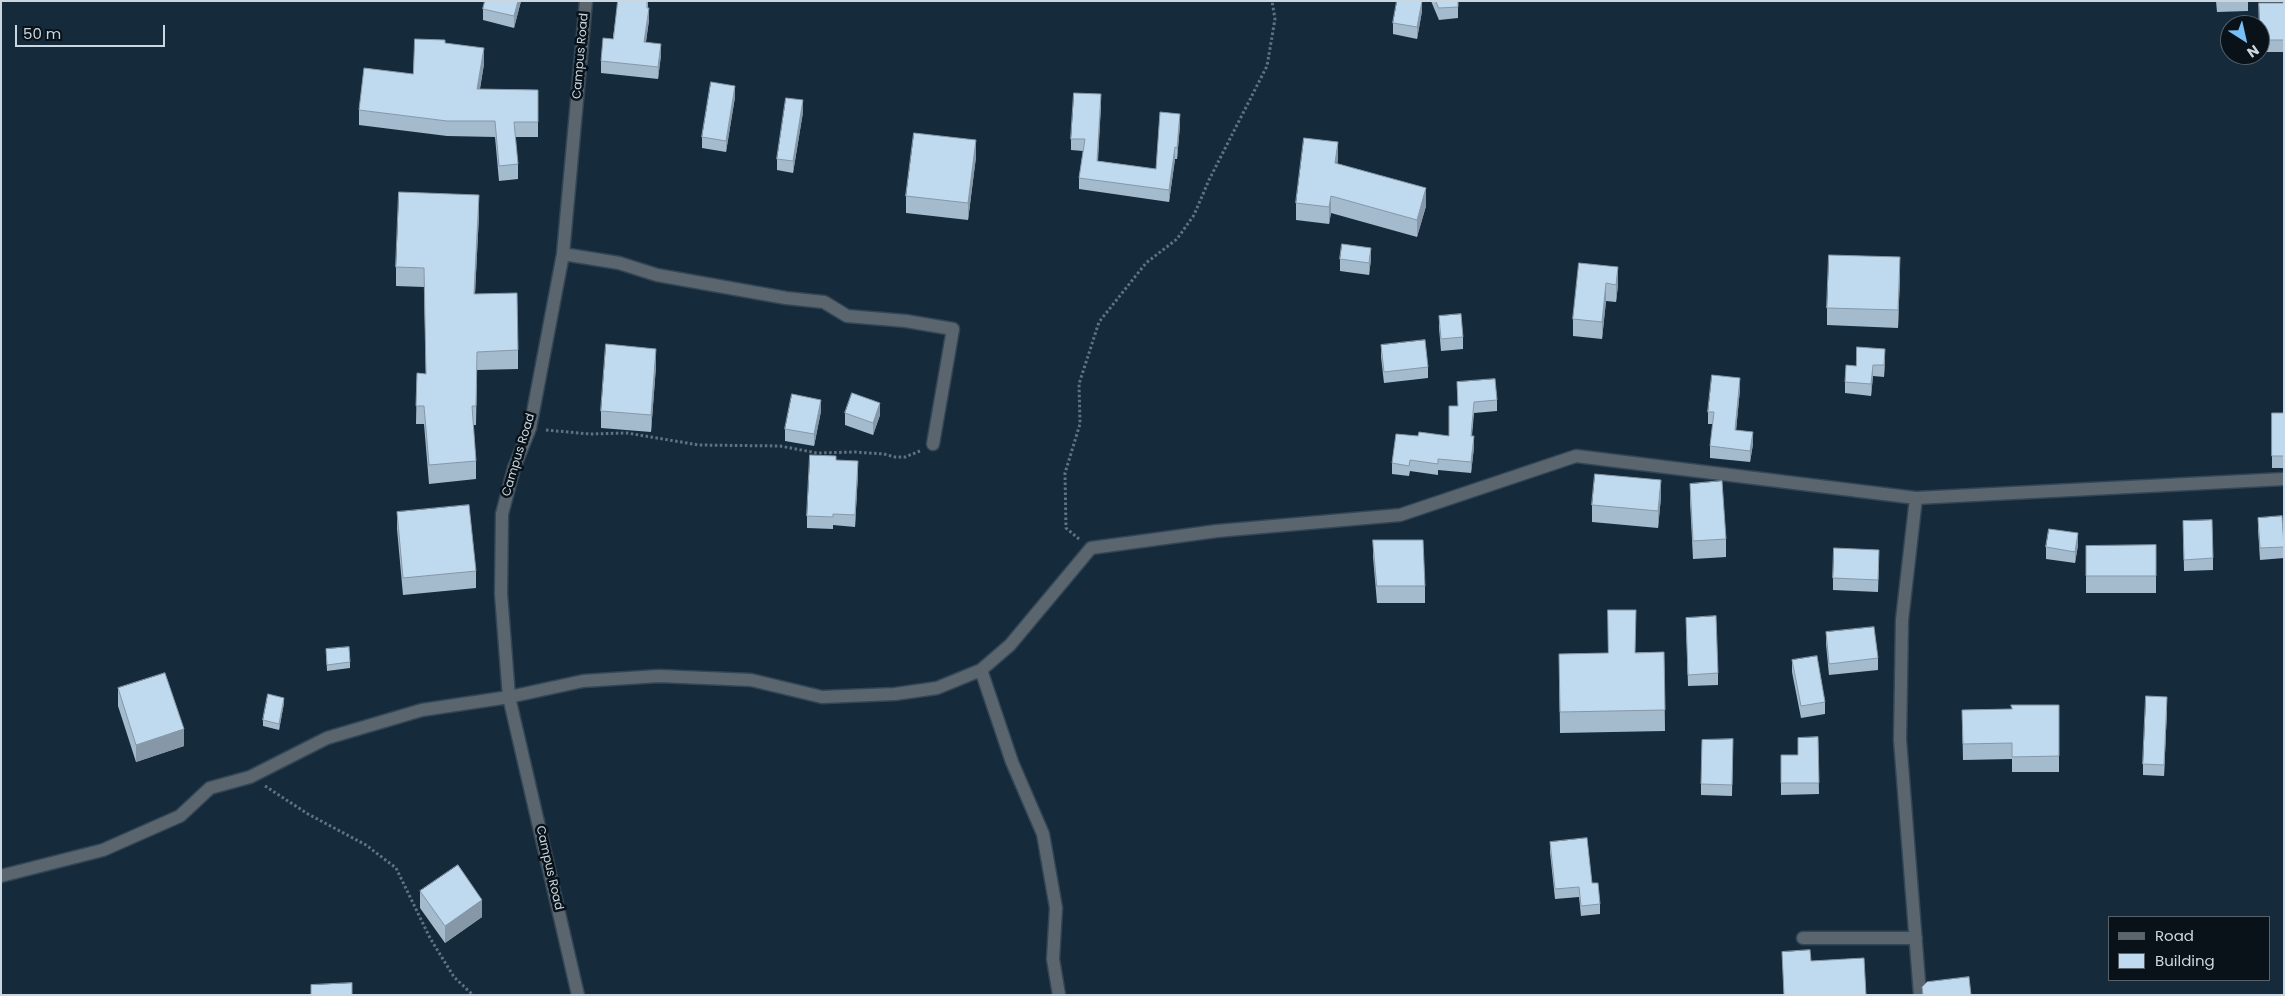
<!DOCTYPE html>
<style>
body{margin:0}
#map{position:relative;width:2285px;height:996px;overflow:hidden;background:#152a3b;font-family:Poppins,sans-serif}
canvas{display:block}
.frame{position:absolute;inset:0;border:2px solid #cad7e1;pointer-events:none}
.legend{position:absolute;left:2108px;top:916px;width:162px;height:65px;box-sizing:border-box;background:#091219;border:1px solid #566169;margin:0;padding:6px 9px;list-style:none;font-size:15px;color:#cad7e1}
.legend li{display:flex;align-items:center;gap:10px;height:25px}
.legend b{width:25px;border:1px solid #566169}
.north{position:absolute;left:2220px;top:15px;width:50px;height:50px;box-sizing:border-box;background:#091219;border:1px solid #566169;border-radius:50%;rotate:145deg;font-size:14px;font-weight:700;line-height:20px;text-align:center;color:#cad7e1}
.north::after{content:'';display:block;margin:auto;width:18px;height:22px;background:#78bff7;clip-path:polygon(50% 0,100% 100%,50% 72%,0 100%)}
.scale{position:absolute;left:15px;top:25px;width:150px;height:22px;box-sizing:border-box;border:2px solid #cad7e1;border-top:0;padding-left:6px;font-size:15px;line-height:18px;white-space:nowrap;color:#cad7e1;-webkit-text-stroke:4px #091219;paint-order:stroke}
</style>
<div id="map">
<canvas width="2285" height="996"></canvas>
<div class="frame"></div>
<ul class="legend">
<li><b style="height:6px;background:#5b656e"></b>Road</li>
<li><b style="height:14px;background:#bfd9ef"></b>Building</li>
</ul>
<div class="north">N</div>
<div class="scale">50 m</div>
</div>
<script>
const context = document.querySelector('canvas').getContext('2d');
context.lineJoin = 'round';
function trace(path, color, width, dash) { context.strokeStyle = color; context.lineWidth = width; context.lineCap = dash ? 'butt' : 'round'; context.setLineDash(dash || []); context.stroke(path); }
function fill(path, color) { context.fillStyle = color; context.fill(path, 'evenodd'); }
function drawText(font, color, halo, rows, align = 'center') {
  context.font = font + ' Poppins,sans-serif'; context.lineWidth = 5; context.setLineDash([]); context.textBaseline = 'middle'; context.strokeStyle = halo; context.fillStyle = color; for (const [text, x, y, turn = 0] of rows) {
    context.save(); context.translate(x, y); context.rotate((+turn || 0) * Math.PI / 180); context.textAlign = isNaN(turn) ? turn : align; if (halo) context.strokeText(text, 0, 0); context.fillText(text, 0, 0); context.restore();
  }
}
const minor = new Path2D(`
 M563,254L619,263L657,275L786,298L824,302L847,316L906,321L953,329L933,444
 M1916,498L1902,620L1900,740L1920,995
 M981,670L1012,762L1043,834L1056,908L1053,959L1059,995
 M1,876L103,850L180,816L210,788L250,777L327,738L422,710L509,697L583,681L659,676L751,680L822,697L895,694L937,688L981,670L1010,645L1091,548L1217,531L1400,515L1576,456L1916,498L2284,479
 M1803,938H1916
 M578,995L509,697L501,594L502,514L514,468L530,428L563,254L586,1`);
trace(minor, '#324656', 15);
trace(new Path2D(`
 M546,430L590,434L627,433L699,445L780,446L817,453L855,452L884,454L895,457H905L920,451
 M1079,539L1066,528L1065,473L1080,424L1079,384L1099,322L1146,263L1177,239L1194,215L1209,180L1267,66L1275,19L1272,1
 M265,786L308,814L366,845L396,868L430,938L454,977L473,995`), '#617381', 3, [2.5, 2.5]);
trace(minor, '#5b656e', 12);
fill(new Path2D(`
 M485,1H521L514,28L483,20V9Z
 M618,1H648V8L649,20L646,42L661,55L658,79L601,73V61L613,39Z
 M1422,1V11L1417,39L1393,34V23Z
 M1431,1H1458V18L1439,20Z
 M2216,1H2248V11L2217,12Z
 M2284,3V52H2260V25Z
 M445,43L484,64L480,89L538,90V137H515L518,164V179L499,181L495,137L447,136L359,125V110L413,74Z
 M735,97L726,152L702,148V137Z
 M1101,105L1098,161L1156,169L1180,125L1177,159H1175L1169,202L1079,189V178L1083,151L1071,150V139Z
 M803,112L793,173L777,170V159Z
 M976,157L968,220L906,213V196Z
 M1338,159L1337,164L1426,206L1417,237L1331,213L1329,224L1296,220V203Z
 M479,214L475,294L518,350V369L477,370L476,425H473L476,461V479L429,484L424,424H416L417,373L426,374L424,287L396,286V267Z
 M1340,259H1371L1369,275L1340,271Z
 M1579,263L1618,285L1616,302L1606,301L1602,339L1573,336V319Z
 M1900,275L1898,328L1827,325V308Z
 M1439,316L1463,337V349L1441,351L1439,328Z
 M1381,345L1428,367V378L1384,383L1381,357Z
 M1885,360L1884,377L1873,376L1871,396L1845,393V382L1856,366Z
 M656,366L651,432L601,428V411Z
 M1457,382L1497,400V411L1474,413L1472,436L1474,447L1471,473L1438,470V475L1410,471L1409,476L1392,474V463L1418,436H1449L1458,406Z
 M1740,389L1736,430L1753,444L1750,462L1710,458V446L1713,424H1708V412Z
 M821,411L814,446L785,441V429Z
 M845,413L880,415L873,435L845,425Z
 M2272,413H2284V468H2272Z
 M836,460L858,473L855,527L833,525V529L807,528V516Z
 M1690,484L1726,539V557L1693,559L1690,501Z
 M1661,497L1658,528L1592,522V505Z
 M397,512L476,571V588L403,595L397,529Z
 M2258,518L2284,542V558L2260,560L2258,529Z
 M2183,521L2213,558V570L2184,571Z
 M1373,540L1425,586V603H1377L1373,557Z
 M2078,545L2075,563L2046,559V547Z
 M2156,545V593H2086V546Z
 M1879,561L1878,592L1833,590V578Z
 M1686,618L1718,673V685L1688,686Z
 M1826,632L1878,658V670L1829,675L1826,644Z
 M326,649L350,662V668L327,671Z
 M1664,652L1665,731L1560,733L1559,654Z
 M1792,660L1825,702V714L1801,718L1792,672Z
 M118,688L184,746L136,762L118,706Z
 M284,703L279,730L263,726V720Z
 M2059,705V772H2012V759L1963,760L1962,710L2012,709Z
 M2167,709L2164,776L2143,775V764Z
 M1818,737L1819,794L1781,795V755H1798Z
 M1733,739L1732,796L1701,795V784Z
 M1550,842L1600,904V914L1581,916L1579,897L1555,899L1550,852Z
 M420,891L482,917L445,943L420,908Z`), '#a4bbce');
fill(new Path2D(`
 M518,1H521L514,28V16Z
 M1422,1V11L1417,39V27Z
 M649,8V20L644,54V42Z
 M661,44V55L658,79V67Z
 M484,48V64L477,105V89Z
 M735,86V97L726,152V141Z
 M1101,94V105L1097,172V161Z
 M803,100V112L793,173V161Z
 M1180,114V125L1177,159V148Z
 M976,140V157L968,220V203Z
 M1338,142V159L1335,181V163Z
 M1175,147V159L1169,202V190Z
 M1426,188V206L1417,237V220Z
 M479,195V214L474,313V294Z
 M1331,196V213L1329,224V207Z
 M1371,248V259L1369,275V263Z
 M1900,257V275L1898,328V310Z
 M1618,267V285L1616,302V285Z
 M1606,283V301L1602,339V322Z
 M656,349V366L651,432V415Z
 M1885,349V360L1884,377V365Z
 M1873,365V376L1871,396V384Z
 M1740,378V389L1735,442V430Z
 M821,400V411L814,446V434Z
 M880,403V415L873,435V423Z
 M1753,432V444L1750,462V451Z
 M1474,436V447L1471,473V462Z
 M858,461V473L855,527V515Z
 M1661,480V497L1658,528V511Z
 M2078,533V545L2075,563V552Z
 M2167,697V709L2164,776V765Z
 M284,698V703L279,730V724Z
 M184,729V746L136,762V745Z
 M482,900V917L445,943V926Z`), '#8698a7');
const building = new Path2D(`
 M485,1H518L514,16L483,9Z
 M618,1H647V8H649L644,42L661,44L658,67L601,61L603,38L613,39Z
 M1397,1H1422L1417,27L1393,23Z
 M1436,1H1458V7L1439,8Z
 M2259,3H2284V40H2260Z
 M415,39L445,40V43L484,48L477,89L538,90V122H514L518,164L499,166L495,121H447L359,110L364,68L413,74Z
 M711,82L735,86L726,141L702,137Z
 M1074,93L1101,94L1097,161L1156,169L1160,112L1180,114L1177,148L1175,147L1169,190L1079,178L1085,139H1071Z
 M786,98L803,100L793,161L777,159Z
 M914,133L976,140L968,203L906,196Z
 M1304,138L1338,142L1335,163L1426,188L1417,220L1331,196L1329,207L1296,203Z
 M399,192L479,195L474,294L517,293L518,350L477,352L476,406H472L476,461L429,465L424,406H416L417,373L426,374L424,268L396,267Z
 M1342,244L1371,248L1369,263L1340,259Z
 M1829,255L1900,257L1898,310L1827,308Z
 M1579,263L1618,267L1616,285L1606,283L1602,322L1573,319Z
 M1461,314L1463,337L1441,339L1439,316Z
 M1425,340L1428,367L1384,372L1381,345Z
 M606,344L656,349L651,415L601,411Z
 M1857,347L1885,349L1884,365H1873L1871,384L1845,382L1846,365L1856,366Z
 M1712,375L1740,378L1735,430L1753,432L1750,451L1710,446L1714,412H1708Z
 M1495,379L1497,400L1474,402L1471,436H1474L1471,462L1438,459V464L1410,460L1409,466L1392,463L1396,434L1418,436L1419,432L1449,436V406H1458L1457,382Z
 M852,393L880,403L873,423L845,413Z
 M792,394L821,400L814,434L785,429Z
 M2272,413H2284V456H2272Z
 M810,455L836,456V460L858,461L855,515L833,514V517L807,516Z
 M1595,474L1661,480L1658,511L1592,505Z
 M1722,481L1726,539L1693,541L1690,484Z
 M469,505L476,571L403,578L397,512Z
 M2282,516L2284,547L2260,548L2258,518Z
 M2212,520L2213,558L2184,560L2183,521Z
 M2049,529L2078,533L2075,552L2046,547Z
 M1373,540H1423L1425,586H1377Z
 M2156,545V576H2086V546Z
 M1834,548L1879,550L1878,580L1833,578Z
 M1608,610H1636L1635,653L1664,652L1665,710L1560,712L1559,654L1608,653Z
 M1716,616L1718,673L1688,675L1686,618Z
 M1874,627L1878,658L1829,664L1826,632Z
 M349,647L350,662L327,665L326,649Z
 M1817,656L1825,702L1801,706L1792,660Z
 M165,673L184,729L136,745L118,688Z
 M268,694L284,698L279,724L263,720Z
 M2146,696L2167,697L2164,765L2143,764Z
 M2011,705H2059V756L2012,757V743L1963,744L1962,710L2012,709Z
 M1818,737L1819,783H1781V755H1798V738Z
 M1733,739L1732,785L1701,784L1702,740Z
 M1587,838L1592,883H1598L1600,904L1581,906L1579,887L1555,889L1550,842Z
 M458,865L482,900L445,926L420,891Z
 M1810,950L1811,961L1864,958L1866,995H1784L1782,952Z
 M1969,977L1971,995H1923L1922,987L1927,982Z
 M352,983V995H311V985Z`);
fill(building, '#bfd9ef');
trace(building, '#8698a7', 1);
drawText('12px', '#cad7e1', '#091219', [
 ["Campus Road",581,56,-85],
 ["Campus Road",519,455,-73],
 ["Campus Road",549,868,77]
]);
</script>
